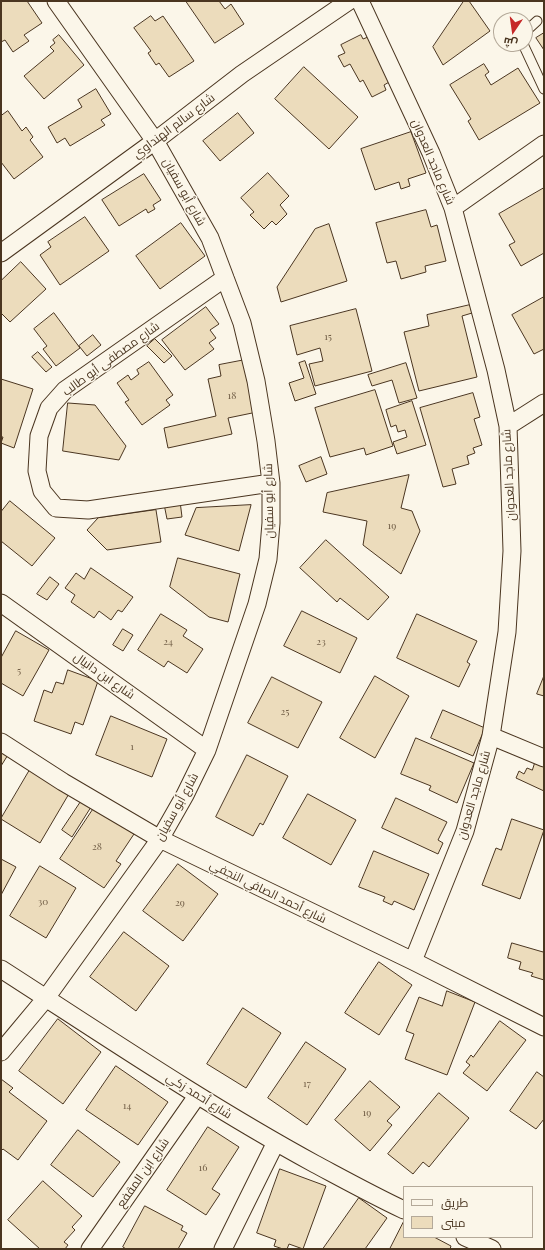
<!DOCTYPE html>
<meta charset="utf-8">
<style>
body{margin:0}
#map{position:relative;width:545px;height:1250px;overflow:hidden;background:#fbf6e9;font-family:"Playfair Display",Cairo,serif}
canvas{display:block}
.frame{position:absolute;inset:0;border:2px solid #4a3520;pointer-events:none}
.legend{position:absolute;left:403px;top:1186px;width:130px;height:52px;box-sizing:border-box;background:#fbf6e9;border:1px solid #b4a999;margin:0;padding:5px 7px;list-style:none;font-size:12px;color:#4a3520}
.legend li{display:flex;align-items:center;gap:8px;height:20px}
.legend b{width:20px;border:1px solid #b4a999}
.north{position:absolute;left:493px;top:12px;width:40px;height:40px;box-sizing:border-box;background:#fbf6e9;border:1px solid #b4a999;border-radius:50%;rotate:193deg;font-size:11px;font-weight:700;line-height:16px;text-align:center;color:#4a3520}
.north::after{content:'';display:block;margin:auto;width:14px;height:18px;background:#c62828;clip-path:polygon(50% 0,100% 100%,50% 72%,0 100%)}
</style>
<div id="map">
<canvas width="545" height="1250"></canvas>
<div class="frame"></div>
<ul class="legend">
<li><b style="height:5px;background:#fbf6e9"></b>طريق</li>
<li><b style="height:11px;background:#ecdcbc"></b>مبنى</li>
</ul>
<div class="north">ش</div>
</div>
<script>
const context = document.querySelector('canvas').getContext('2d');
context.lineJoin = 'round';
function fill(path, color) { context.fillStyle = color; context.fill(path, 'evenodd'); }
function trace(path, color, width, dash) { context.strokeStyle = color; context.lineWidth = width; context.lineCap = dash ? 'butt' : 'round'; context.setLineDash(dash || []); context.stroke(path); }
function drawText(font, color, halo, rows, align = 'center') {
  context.font = font + ' "Playfair Display",Cairo,serif'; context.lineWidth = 3; context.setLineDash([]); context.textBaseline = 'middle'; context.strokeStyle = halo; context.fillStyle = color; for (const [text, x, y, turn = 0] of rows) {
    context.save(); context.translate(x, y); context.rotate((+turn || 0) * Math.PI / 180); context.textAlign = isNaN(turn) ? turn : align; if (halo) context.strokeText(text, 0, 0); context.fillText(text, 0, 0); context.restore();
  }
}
const building = new Path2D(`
 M1,1H27L42,23L24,35L29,41L13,52L5,40L1,42Z
 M186,1H219L225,9L231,4L244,24L215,43Z
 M464,1H469L490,31L443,65L433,47Z
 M151,16L155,21L163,16L194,61L169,77L159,63L156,65L148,53L151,51L134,28Z
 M544,33V50L536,38Z
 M59,35L84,65L44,99L24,76L54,51L50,47L55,43L53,40Z
 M361,35L363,39L368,37L391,81L384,85L386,90L372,97L363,80L360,82L350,64L344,67L338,56L345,53L341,45Z
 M484,64L489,72L485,75L491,85L518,68L540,103L479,140L468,121L471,119L450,85Z
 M304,67L358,117L329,149L275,99Z
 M96,89L111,114L101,120L105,125L70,146L65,138L57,143L48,127L82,107L78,100Z
 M8,111L22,131L26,127L33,137L30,140L43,157L14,179L1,162V116Z
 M238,113L254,133L220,161L203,141Z
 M411,132L426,173L408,179L410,186L401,189L399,182L375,190L361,149Z
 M268,173L289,196L280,205L287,214L276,225L272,221L264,229L250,215L254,212L241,198Z
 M144,174L161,200L153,205L155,209L148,213L146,209L119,226L102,200Z
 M544,188V253L521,266L509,245L515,242L499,214Z
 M426,210L431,227L437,225L446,261L425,266L426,272L401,279L396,261L387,263L376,223Z
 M85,217L109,251L60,285L40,255L51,247L48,242Z
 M181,223L205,256L160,289L136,256Z
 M329,224L347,281L281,302L277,287L315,229Z
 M21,262L46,289L10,322L1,313V281Z
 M544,297V349L534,354L512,315Z
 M470,305L472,313L462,316L477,377L419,391L404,332L429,326L427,315Z
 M206,307L219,324L210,330L216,338L209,343L214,349L185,370L162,340Z
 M356,309L372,371L315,386L309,364L323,361L320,348L297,355L290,326Z
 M54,313L80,348L56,366L43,349L47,346L34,329Z
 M93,335L101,345L87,356L79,346Z
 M155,339L172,356L164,363L147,346Z
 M38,352L52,367L46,372L32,357Z
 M245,360L257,412L228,418L232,434L168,448L164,428L216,416L208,379L221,376L219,365Z
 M305,361L316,394L295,401L289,383L304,378L299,363Z
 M149,362L173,395L166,400L170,405L142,425L125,402L129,400L117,383L128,375L131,380L139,374L137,370Z
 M406,363L417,398L399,403L392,380L372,386L368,375Z
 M1,379L33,389L14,448L1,443L3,437H1Z
 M375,390L393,446L366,455L364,448L330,457L315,408Z
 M473,393L480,417L474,419L482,445L473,448L475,453L467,456L469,464L452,469L456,484L443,487L420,408Z
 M412,401L426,445L397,454L393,442L407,437L405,430L398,432L396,425L391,427L386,410Z
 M68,403L95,405L126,446L119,460L63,451Z
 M321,457L327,474L306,482L299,466Z
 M409,475L401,508L412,511L420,531L401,574L363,545L367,521L323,512L327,493Z
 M10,501L55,538L32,566L1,541V512Z
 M180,501L182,517L167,519L164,504Z
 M251,505L239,551L185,535L196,508Z
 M156,510L161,542L107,550L87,530L98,518Z
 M326,540L389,597L368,620L340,598L337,602L300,568Z
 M178,558L240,574L228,622L209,617L170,587Z
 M91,568L133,597L122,612L118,610L111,620L99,611L94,618L71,602L75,595L65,588L76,573L84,579Z
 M50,577L59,584L47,600L37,594Z
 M302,611L357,638L340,673L284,646Z
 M161,614L187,630L183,636L203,649L187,673L168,661L164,667L138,650Z
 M417,614L477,641L467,662L470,664L459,687L397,658Z
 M123,629L133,635L123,651L113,645Z
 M16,631L49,650L23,696L1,683V658Z
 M68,670L98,681L83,725L75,722L71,734L34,721L44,690L52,693L56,682L63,684Z
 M375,676L409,696L375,758L340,738Z
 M544,676V696L537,694Z
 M272,677L322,702L298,748L248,723Z
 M443,710L485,728L473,756L431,738Z
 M111,716L167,739L152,777L96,755Z
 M416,738L474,763L457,803L429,790L431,786L401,774Z
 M1,744L11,750L1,766Z
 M247,755L288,776L263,825L260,823L253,836L216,817Z
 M535,763L544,767V791L516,778L519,771L524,774L527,768L532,770Z
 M31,768L70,792L40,843L1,819Z
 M308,794L356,820L331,865L283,838Z
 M396,798L447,822L438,840L443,843L438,854L382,828Z
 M82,800L91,807L72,837L62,830Z
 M94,808L134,834L116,861L121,864L104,888L60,859Z
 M512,819L544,830L520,899L482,885L496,848L501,850Z
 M374,851L429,874L414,910L394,901L392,905L383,901L385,897L359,887Z
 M1,859L16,867L1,895Z
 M178,864L218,894L183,941L143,911Z
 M40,866L76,888L46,938L10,916Z
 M124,932L169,966L136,1011L90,977Z
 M512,943L543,952L544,950V980L531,976L533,973L519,969L521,962L508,958Z
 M379,962L412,985L379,1035L345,1013Z
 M447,991L475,1002L447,1075L405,1059L414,1034L406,1031L419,997L442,1006Z
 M243,1008L281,1033L246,1088L207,1064Z
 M58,1019L101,1052L63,1104L19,1071Z
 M500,1021L526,1040L487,1091L463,1073L470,1065L466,1062L471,1055L473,1057Z
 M306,1042L346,1069L307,1125L268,1098Z
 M116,1066L168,1102L138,1145L86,1110Z
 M537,1072L544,1077V1119L536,1129L510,1111Z
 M1,1079L13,1088L9,1092L47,1121L18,1160L3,1149L1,1151Z
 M370,1081L400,1107L387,1121L392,1125L370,1151L335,1120Z
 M439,1093L469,1118L429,1167L423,1162L413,1174L388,1154Z
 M208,1127L239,1147L212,1189L220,1194L206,1215L167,1190Z
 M78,1130L120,1162L93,1197L51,1165Z
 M280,1169L326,1186L303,1249L289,1244L287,1249H283L274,1246L276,1240L257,1233Z
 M43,1181L82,1216L72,1227L75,1230L64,1242L68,1245L65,1249H40L8,1220Z
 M359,1198L387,1218L365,1249H323Z
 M145,1206L183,1226L181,1230L187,1233L178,1249H126L123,1247Z
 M404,1221V1237H434L451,1246L450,1249H390Z`);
fill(building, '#ecdcbc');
trace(building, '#4a3520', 1);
const lane = new Path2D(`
 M525,32L537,21
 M523,44L544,89`);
const street = new Path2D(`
 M360,1L431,153L453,208L496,370L508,426L512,551L507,632L491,736L465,831L413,961
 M453,208L544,144
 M1,253L155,141L242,74L349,1
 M225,278L65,390L49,408L39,436L37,471L42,491L56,508L88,510L271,483
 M508,426L544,403
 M1,603L207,750
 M491,736L544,758
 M1,742L63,782L160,839L413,961L544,1027
 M1,969C105,1036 207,1105 315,1164C345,1180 374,1196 404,1210
 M1,1052L46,998L160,839L185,795L207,750L257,604L268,559L271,523V483L266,441L256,381L242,323L210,238L155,141L56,1
 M465,1237L492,1249
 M90,1249L197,1096
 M223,1249L276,1142`);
trace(lane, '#4a3520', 11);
trace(street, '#4a3520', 19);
trace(lane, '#fbf6e9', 9);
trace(street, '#fbf6e9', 17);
drawText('10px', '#725f47', null, [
 ["15",328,337],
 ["18",232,396],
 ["19",392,526],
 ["24",168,642],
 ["23",321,642],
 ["5",19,671],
 ["25",285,712],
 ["1",132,747],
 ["28",97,847],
 ["30",43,902],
 ["29",180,903],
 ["17",307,1084],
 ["14",127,1106],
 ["19",367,1113],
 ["16",203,1168]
]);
drawText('12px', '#4a3520', '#fbf6e9', [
 ["شارع سالم الهنداوي",174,126,-37],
 ["شارع ماجد العدوان",433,162,67],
 ["شارع أبو سفيان",184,192,61],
 ["شارع مصطفى أبو طالب",111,359,-36],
 ["شارع ماجد العدوان",509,475,-93],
 ["شارع أبو سفيان",269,501,-91],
 ["شارع ابن دانيال",104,676,35],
 ["شارع ماجد العدوان",474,795,-74],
 ["شارع أبو سفيان",177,807,-61],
 ["شارع أحمد الصافي النجفي",268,892,26],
 ["شارع أحمد زكي",199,1096,32],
 ["شارع ابن المقفع",143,1173,-55]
]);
</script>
